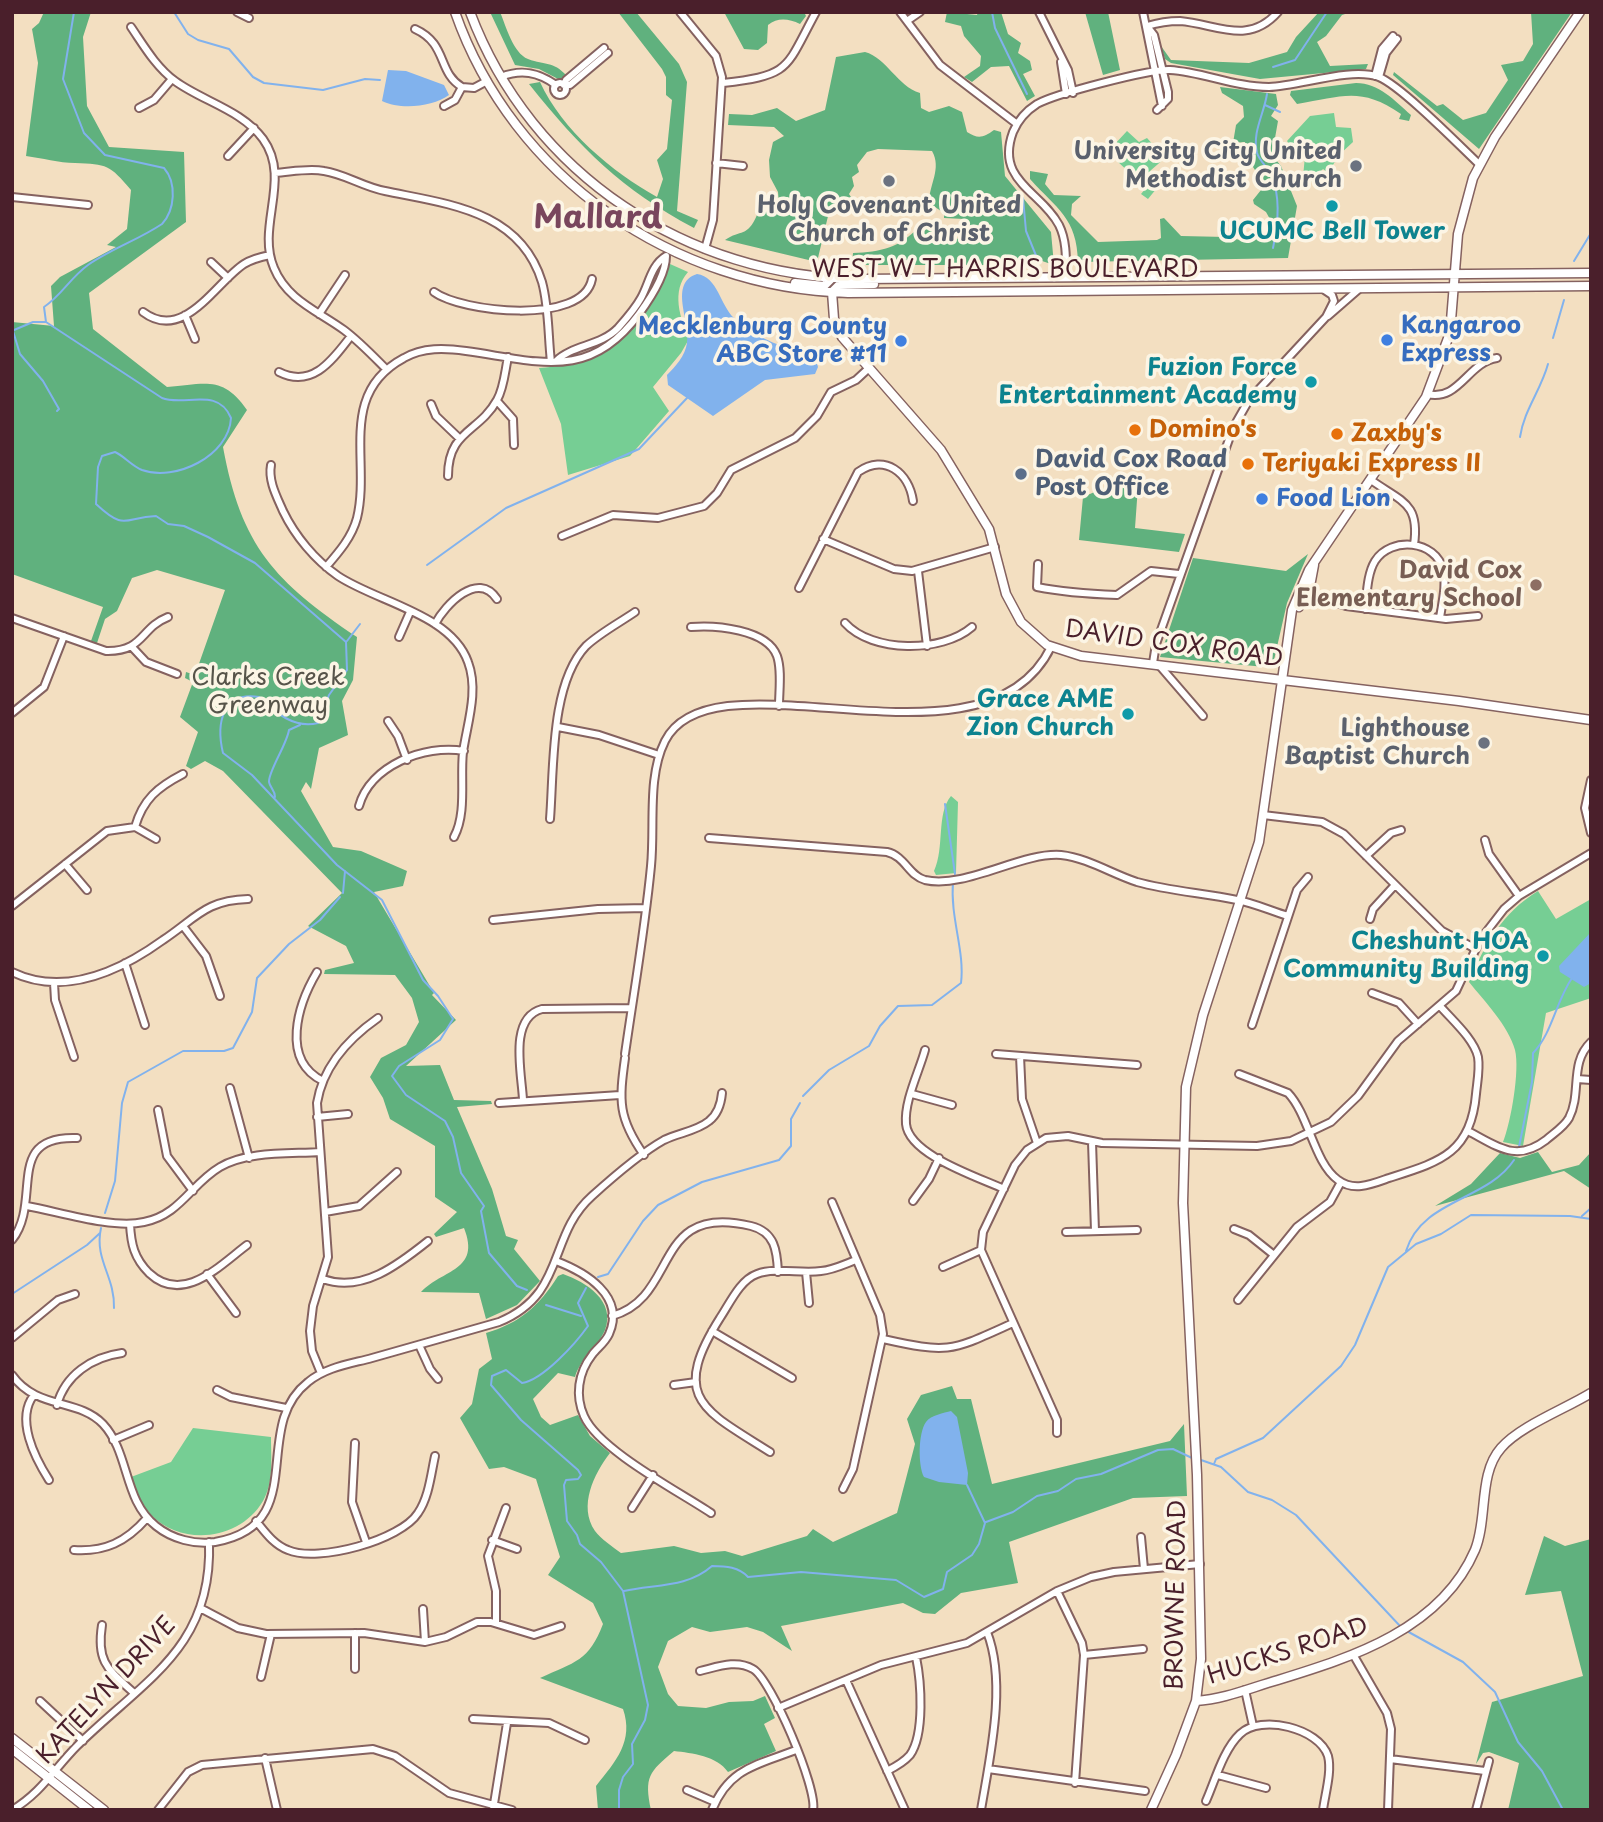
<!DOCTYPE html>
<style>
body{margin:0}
#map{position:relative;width:1603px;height:1822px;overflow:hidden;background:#f3dfc1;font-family:"Playpen Sans",sans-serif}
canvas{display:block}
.frame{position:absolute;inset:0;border:14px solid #4a1f2b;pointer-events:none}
</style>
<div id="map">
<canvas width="1603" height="1822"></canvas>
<div class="frame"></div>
</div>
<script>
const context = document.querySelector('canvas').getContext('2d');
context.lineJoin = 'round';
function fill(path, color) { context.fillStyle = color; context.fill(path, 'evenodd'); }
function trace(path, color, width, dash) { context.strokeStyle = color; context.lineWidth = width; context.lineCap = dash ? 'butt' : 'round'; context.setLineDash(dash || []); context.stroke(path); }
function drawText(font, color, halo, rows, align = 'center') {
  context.font = font + ' "Playpen Sans",sans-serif'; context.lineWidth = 7; context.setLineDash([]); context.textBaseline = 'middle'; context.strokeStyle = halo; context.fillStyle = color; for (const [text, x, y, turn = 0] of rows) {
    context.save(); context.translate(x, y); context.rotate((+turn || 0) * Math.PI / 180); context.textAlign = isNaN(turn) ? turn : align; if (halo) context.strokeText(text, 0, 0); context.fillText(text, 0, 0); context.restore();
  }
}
fill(new Path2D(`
 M1334,113L1336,127L1351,128L1353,142L1339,155L1328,173L1323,169L1310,183L1303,177L1305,156L1294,151L1287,141L1310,116Z
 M1127,131L1139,142L1147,138L1165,158L1150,171L1161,183L1148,199L1141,194L1146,188L1117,161L1121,157L1119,152L1114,150V145Z
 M670,264L688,272C671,291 680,318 689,339L681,353L653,387L669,411L630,456L568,475L561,424L539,368C612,363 641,326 670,264Z
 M951,796L958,802L956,873L936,875L934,871C945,847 936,814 951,796Z
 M1538,891L1556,919L1591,899V998L1546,1013L1523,1146L1503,1142C1511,1122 1520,1070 1515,1050C1508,1025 1485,1002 1469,982C1485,944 1502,913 1538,891Z
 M193,1428L271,1437C271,1458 274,1482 263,1501C240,1540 183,1547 151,1515C141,1504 136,1490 131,1477L171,1462Z`), '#76ce94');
fill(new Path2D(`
 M44,12H91L83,37L87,106L109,147L184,152L186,222L89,293L93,329L167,387C205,384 223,375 247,410L223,447C241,546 275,582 357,637L353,680L342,701L348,735L319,748L311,789L306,782L301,791L333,847L361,851L407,871L403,886L374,892L434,993L432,995L456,1020L406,1066L440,1065L454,1100L491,1101L492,1104L457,1107L492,1189L506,1236L518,1240L514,1249L540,1281L517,1305L486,1319L479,1293L421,1292C443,1269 481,1271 464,1228L436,1237L434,1234L457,1212L435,1197V1146L390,1119L383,1098L370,1077L381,1058L406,1045L419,1022L412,998L395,975L324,974L325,970L354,963L346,946L308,926L342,893L223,771L205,761L191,769L186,766L198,732L180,717L193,682L185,678L186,672L195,675L225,590L157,570L132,578L117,611L105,619L97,643L91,641L103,607L12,574V322L54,326L51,286L60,277L116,247L107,245L127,229L131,190C110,165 107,164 75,163C59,163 42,158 26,156L38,63L32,29L39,23Z
 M490,12H500C506,26 513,53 528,59C546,66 552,60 567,76L560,80L539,69L515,65Z
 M618,12H636L679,64L687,82L677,211L698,220L694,228C621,189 581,149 529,84L540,82C562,130 612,172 657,197L663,179L657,160L667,149L672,100L666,95V77L662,69Z
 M724,12H804L806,16L800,24C789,19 778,17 768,25L767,43L758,50L744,49Z
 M947,12L977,15L978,12H1001L1008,34L1021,43L1018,53L1030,61L1032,70L1023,74L1035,96L1027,101L1009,66L991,67L972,82L964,77L980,66L981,56L964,36L961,26L945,22Z
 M1085,12H1108L1120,70L1103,75Z
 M1319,12H1351L1342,15L1326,36L1317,42L1330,66L1368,64L1366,69L1260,79L1171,63L1165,59L1161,46L1171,60L1249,63L1287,52L1296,37Z
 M1531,12H1572L1479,149L1393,75L1394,72L1437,106L1443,104L1463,120L1486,113L1508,80L1501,65L1523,61L1533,44Z
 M865,52C887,58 897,86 920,93L921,108L929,112L949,106L962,112L967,132C978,139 983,138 994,130L1001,132L1005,176L1051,232L1054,265L1033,258L989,265H852L853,253C881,252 899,248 919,227L934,229L936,240L957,239L964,235V219L944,218V213L929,203C929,184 942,169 932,151L878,149L867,152L857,165L859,172L852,177L854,186L849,194L853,200L849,208L829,212L817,262L725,240C741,229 747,238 757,215L779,205L778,192L770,177L769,160L773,142L784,136L774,127L728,125L729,114L752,115L777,108L796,121L825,110L836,57Z
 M1356,83C1379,83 1394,100 1411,115L1409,121L1399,119L1401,114C1360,86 1342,97 1297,104L1290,95L1291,91Z
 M1220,87L1276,94L1278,105L1271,116L1278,121L1272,155L1281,166L1297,206L1288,258L1078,262C1077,218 1057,209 1030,179V171L1048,174L1045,184L1054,195L1081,196L1072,204L1071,215L1098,242L1157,240L1161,238L1160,219L1164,218L1181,236L1226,237L1245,241L1258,236L1271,221L1266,212L1254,204L1253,200L1265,185L1243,152L1245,142L1233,143L1236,125L1244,117L1243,106L1222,93Z
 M1113,484L1138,486L1135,528L1185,534L1179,552L1079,540L1083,497Z
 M1308,554L1287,603L1274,660L1265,667L1160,657L1193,558L1286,571Z
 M1538,1152L1552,1172L1579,1165L1591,1152V1189L1564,1171L1435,1206L1471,1184L1500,1153L1520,1158Z
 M563,1274C586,1282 616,1301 605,1330C598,1347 581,1357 575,1377L558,1373L533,1399L541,1417L550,1425L578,1415L590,1436L610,1453C594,1474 578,1506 595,1531C601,1539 613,1547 621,1553L674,1546L701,1553L725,1551L742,1556L807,1536L813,1529L833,1542L897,1513L915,1444L907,1419L921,1395L952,1386L957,1399H971L992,1484L1170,1441L1184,1424L1187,1496L1133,1498L1009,1542L1018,1583L961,1593L935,1614L923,1613L903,1603L781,1626L792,1651L763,1632L747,1627L710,1632L692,1627L668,1641L658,1667L668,1694L678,1706L706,1708L729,1702L753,1701L765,1696L775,1718L764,1724L776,1751L728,1772C717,1756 692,1753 674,1751C649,1772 644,1777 651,1810H598L596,1786C616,1761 634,1741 623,1709L540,1678C575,1662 589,1661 603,1624L593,1603L548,1575L560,1557L536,1479L504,1467L489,1469L460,1418L472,1404L479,1369L492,1359L486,1333C520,1323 539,1306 558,1276Z
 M1544,1536L1565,1546L1591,1539V1810H1508L1519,1763L1489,1752L1483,1753L1476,1764L1492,1702L1583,1676L1561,1591L1525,1595Z`), '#60b17e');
fill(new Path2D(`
 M388,70L406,71L444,85L449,95C433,107 400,110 382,101Z
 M697,274C718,277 720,305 734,318C757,341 787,346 816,360L818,367L815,374L765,380L713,416L668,385L667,375C676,366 685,356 687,343C691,322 668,283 697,274Z
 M1591,932V983L1584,987L1560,972L1559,966Z
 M951,1411L957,1417L968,1473L967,1485L939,1482L924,1477C918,1466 918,1433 926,1422C931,1415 944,1413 951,1411Z`), '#81b2ed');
trace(new Path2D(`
 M74,12L63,79L84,133L105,155L164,168C177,183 175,210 162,224C138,240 111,249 88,265C70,278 62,295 44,307L46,322L162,398C184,407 218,386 231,418C229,456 175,482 142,470C132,466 124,456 115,452L102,456L98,467L96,504C126,532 124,517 156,516L168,524L184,526L208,537L255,563L346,642
 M174,12L188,34L198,40L229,49L253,77L264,83L323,90L365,79L380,80
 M992,12L995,28L1027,94
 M1273,67L1295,60L1327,12
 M1267,94C1264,114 1252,132 1257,153C1260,162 1269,168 1272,177C1281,199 1278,225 1273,248
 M1265,105L1280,112
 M1023,198L1026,231L1037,258
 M1574,261L1591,233
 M14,330L33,322H45
 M13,331L20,354L43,381L59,409L57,411
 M1553,338L1564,300
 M1520,437C1524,410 1541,390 1548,364
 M427,565L506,508L639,449L687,398
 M347,641L360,624
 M346,642L347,670L329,695L318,723C295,729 275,713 259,697C222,691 216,724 223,753L252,775L337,865L382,900L423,980L438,996L453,1019L440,1040L399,1066L392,1076L406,1095L445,1121L453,1137L461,1173L484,1206L481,1211L489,1253L517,1286L527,1290
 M275,797C275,790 270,788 269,782C268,772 287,744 289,730L300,725
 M945,804L955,874
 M343,893L345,871
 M803,1096L829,1070L869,1046L880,1026L898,1006L932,1005L961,983C965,951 950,918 953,882
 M1519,1147L1532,1082L1533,1053C1552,1034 1556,1001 1572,978
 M105,1213L115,1181L122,1103L128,1082L183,1051H224L233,1048L252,1012L257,978L289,944L320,920L340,897
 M1582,1216L1591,1208
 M101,1228C94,1260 115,1276 114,1308
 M1406,1251C1422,1199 1487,1201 1514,1160
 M598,1277L608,1274L643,1221L658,1205L702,1182L779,1160L791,1146V1119L800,1103
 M586,1288L578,1303L588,1326C576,1343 543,1380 522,1383L506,1370L492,1376L491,1385L521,1420L578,1470L581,1475L578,1479L566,1480L564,1485L567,1521L577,1535L580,1544L601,1562L623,1591L648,1705L645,1720L632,1744L633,1764L623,1777L619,1790V1810
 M12,1294L87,1245L100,1233
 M546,1305L581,1316
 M1201,1460L1221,1467L1248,1492L1272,1500L1296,1515L1400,1626
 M1214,1464L1216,1459L1263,1438L1341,1366L1355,1345L1388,1267L1416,1244L1441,1234L1471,1215L1570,1216L1591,1219
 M986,1522L1013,1512L1037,1496L1058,1491L1076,1479L1101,1474L1158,1450L1173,1449L1192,1458
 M624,1591C655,1584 687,1588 712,1566C726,1566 739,1567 748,1577L801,1572L896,1580L924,1597L943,1589L947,1572L972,1555L979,1544L985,1523L967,1485
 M1405,1630L1463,1662L1495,1692L1518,1742L1542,1771L1563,1810`), '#81b2ed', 2);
const minor = new Path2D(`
 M237,12L249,18
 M680,12L716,56L722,77L713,220L705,249
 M900,12L940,65L1017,124
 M1039,12L1068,70L1073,93
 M1143,12L1162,106
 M907,21L920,12
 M1147,26C1157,23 1168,21 1180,21C1217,24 1248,46 1278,12
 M1147,26L1154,35L1168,92V99L1157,110
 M131,27C144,46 156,67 175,81C202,101 242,110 263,139C292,179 256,226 274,268C287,300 318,311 344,330C360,342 373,356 387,370
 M415,29C448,44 437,72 462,87
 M1061,62L1066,94
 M1375,76L1382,49L1393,36
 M501,77C521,69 538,72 556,85
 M1379,77L1386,53L1397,39
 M723,83C792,75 785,69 816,12
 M554 89a6 6 0 1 1 12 0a6 6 0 1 1-12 0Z
 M564,85H570L608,53
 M564,85L566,80L604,48
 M462,87L474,88L487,81
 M444,106L455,100L462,87
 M139,108L154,100L172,79
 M228,156L254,128
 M716,163L743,166
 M275,173C291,172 308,168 324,171C345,174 363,187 385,191C447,204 520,210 542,282C549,307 548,336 551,362
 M12,197L88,205
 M211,262L228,278
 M1066,277C1066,260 1067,241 1059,225C1041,191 995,181 1013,132C1018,120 1026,111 1037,104C1055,94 1149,69 1170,70C1203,72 1235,87 1269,87C1300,86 1350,67 1379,77C1401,86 1458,144 1479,164
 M434,292C461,312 583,326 592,279
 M143,312C184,343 216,282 244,264C252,259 260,257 270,255
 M319,314L345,275
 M185,315L195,339
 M1328,316L1359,289
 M279,372C313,389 333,359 351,336
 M1427,394C1459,402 1468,362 1497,358
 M497,401L513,419L514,445
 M431,404L436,416L459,438
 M271,465C268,481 277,497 283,511C295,536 315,560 338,576C377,602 451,614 468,662C479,691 467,724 463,752C460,779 467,813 454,837
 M448,476C448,430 479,433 497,400C504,388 505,371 508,357
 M1371,480C1402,502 1420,503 1414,545
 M562,536L613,515L658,518L704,506L717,493L731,470L795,438L817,416L831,392L856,380L869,368
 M823,539L894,569L912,571L995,547
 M1038,564L1037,587C1062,592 1090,594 1117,595L1151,571L1179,574
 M326,567C339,552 352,537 357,518C371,461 337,394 404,358C423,347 445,348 466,351C538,361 589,382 639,314C650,299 666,274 666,256C651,265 649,284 641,298C635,309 626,319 618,328C601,346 572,345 556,361
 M918,571L927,646
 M799,588L858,472C885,453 909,473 913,501
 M1305,592L1346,606L1446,619L1478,616
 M1365,609C1367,594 1367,574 1375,561C1391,536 1436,540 1443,570C1447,585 1442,603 1440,618
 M12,618L106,651C144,652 140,628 168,617
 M845,623C872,653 942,653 972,627
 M435,624C445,605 478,570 497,599
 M691,627C715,625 767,629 777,656C782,670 779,691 779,706
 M399,637L410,612
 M132,647L146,662L177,674
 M1153,663L1156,644L1233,428L1249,400L1326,317L1334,301L1332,295L1323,289
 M1159,665L1203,716
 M12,713L44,687L64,636
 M388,721L398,736L407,760
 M558,727L599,735L659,755
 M1591,780L1585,808L1591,833
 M359,806C370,766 424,744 464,751
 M1263,815L1322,822L1344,834L1442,931L1476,949
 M550,819C554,769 550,684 586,646C600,633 619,623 635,612
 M135,827C143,799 158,787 183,774
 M709,838L887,852C905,856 909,876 925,880C966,889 1021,852 1061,855C1088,858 1112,874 1137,882C1169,891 1204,893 1237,900C1254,903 1271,911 1288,916
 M1485,840L1489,854L1519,896
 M1366,856L1391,833L1401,830
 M65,864L87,890
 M12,906L107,831L135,827L156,839
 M1370,919L1373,909L1395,885
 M493,920L598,909L646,908
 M183,926L206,956L220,996
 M125,963L145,1025
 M12,972C64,997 120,971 163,940C196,918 206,900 248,899
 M317,972C298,1004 280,1060 323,1081
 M54,983L55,1000L74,1057
 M1372,993L1399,1003L1418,1024
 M1252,1025L1297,890L1308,877
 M925,1050C919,1072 904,1101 906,1124C909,1155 978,1177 1004,1189
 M625,1054C634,991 645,929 651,866C655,825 647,777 665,741C714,645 984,785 1051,647
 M996,1054L1137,1065
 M1020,1056L1022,1099L1037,1143
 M625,1058C619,1101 618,1118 644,1155
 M1239,1074L1288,1093C1309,1115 1314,1163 1338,1180C1354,1192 1372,1184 1389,1178C1439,1162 1471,1154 1476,1094C1477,1083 1480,1069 1478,1057C1474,1039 1452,1020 1440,1006
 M1577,1079L1591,1080
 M230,1088L249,1158
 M912,1094L952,1105
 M523,1100C522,1074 508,1018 542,1009L631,1008
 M499,1103L620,1095
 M158,1110L167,1156L193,1191
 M317,1117L348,1114
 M1468,1131C1497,1146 1516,1163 1546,1140C1554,1133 1564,1127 1569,1118C1582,1093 1569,1063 1591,1042
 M1092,1142L1095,1231
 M913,1201L929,1179L939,1158
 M832,1202L880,1315L883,1334L853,1469L843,1489
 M27,1206C60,1212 112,1229 144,1222C180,1215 191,1184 220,1167C247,1151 289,1154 320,1152
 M325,1212L359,1206L397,1172
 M130,1224C131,1244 134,1258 149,1273C183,1305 219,1266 247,1245
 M1234,1229L1249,1235L1274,1255
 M1066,1232L1137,1230
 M12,1240C43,1201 3,1135 77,1138
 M556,1261C585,1272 626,1296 609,1334C605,1343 597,1348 592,1355C578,1373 575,1396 584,1416C599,1450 678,1491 711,1513
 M943,1267L981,1250
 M806,1272L809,1303
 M207,1274L236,1313
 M323,1279C362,1293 398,1265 428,1241
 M1238,1300L1297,1227L1330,1202L1341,1182
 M612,1316C680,1297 651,1202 751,1226C775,1232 777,1251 778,1272
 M712,1331L792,1378
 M12,1338L58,1300L75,1294
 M883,1339C950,1354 951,1351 1013,1323
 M419,1345L430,1369L438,1379
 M321,1373L312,1351L310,1331L313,1306L328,1257L317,1103C323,1066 348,1039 378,1018
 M12,1375C37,1410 78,1398 103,1424C130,1453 123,1500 156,1526C172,1539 195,1545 215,1542C312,1525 249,1428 308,1382C326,1367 350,1364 372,1358C414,1346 457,1334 499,1322C567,1294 547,1236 592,1196C613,1177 639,1154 664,1140C678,1133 697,1131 709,1121C718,1114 721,1104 722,1093
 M674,1385L696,1382
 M217,1390L231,1397L286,1408
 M34,1395C15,1419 35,1458 49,1480
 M57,1405C65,1375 92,1357 122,1353
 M1057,1433V1420L981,1250L983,1232L1015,1165L1027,1150L1046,1138L1068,1136L1102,1143L1257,1146L1291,1141L1331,1122L1358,1096L1398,1041L1456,991L1480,940L1504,909L1519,896L1591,853
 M113,1440L149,1425
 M355,1443L352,1502L366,1542
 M770,1452C704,1410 669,1399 720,1318C730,1303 740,1280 757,1274C776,1267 801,1274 821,1271C833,1270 845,1264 856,1260
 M632,1508L653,1475
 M256,1521C265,1532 274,1545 288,1550C318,1563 401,1540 418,1513C429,1497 431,1474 435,1456
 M1141,1537L1144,1569
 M492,1540L517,1549
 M74,1550C105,1552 126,1542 147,1518
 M1057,1591L1082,1643L1084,1655L1075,1783
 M202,1609L238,1628L266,1634L364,1633L425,1642L446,1637L477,1622H491L534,1635L561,1626
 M423,1609L425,1642
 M496,1623V1591L488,1556L506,1508
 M102,1625C96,1663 109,1670 134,1693
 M355,1633V1669
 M1084,1655L1143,1649
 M1354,1656L1387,1713L1391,1729L1388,1810
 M700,1671C717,1667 736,1659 753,1669C771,1679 818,1789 813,1810
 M261,1677L271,1634
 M846,1680L905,1810
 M1245,1690L1253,1726
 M40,1701L83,1741
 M778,1708L881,1665L967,1643L1057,1591L1091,1577L1114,1572L1200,1564
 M473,1719L549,1723L585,1740
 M265,1758L277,1810
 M1390,1759L1485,1771
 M988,1769L1145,1791
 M887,1771C895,1767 904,1762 910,1755C925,1734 921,1681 916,1657
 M1218,1775L1266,1788
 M687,1790L715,1802
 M1206,1801C1215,1781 1223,1750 1240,1734C1261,1714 1319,1728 1328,1756C1332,1772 1325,1794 1323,1810
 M12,1810C41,1793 55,1768 77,1746C144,1680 213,1648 209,1542
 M158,1810L188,1772L202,1765L373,1749L395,1756L449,1793L512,1810
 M493,1810L507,1723
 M712,1810C729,1768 757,1765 796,1750
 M981,1810C990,1756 1007,1683 987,1632
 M1476,1810L1489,1761`);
const major = new Path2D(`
 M455,12C513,178 674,288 848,293L1591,286
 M470,12C531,175 688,277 860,279L1591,273
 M795,283L824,286L832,278
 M832,292L834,319L842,337L941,450L989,529L1006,594L1021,622L1047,645L1081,656L1459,701L1591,720
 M832,292L839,285L874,284
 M1299,607L1311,581L1314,565
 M1196,1701C1225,1699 1250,1688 1278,1680C1353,1657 1441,1629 1475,1550C1488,1518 1478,1474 1501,1448C1520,1426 1565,1409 1591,1393
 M12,1738L104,1810
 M12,1749L89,1810
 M1151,1810L1176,1755L1196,1701L1201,1659L1197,1475L1183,1203L1186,1087L1203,1015L1259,842L1292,610L1309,570L1426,397L1450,333L1458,234L1473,178L1495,137L1580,12`);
trace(minor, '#856260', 10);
trace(major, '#856260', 11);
trace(minor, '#fff', 6);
trace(major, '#fff', 8);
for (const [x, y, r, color] of [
 [1356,166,7,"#6b7280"],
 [889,181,7,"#6b7280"],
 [1332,206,7,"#0f9aa8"],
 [1387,340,7,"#3f7fe0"],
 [901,341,7,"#3f7fe0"],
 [1311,382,7,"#0f9aa8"],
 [1135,430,7,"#e8710a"],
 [1337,434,7,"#e8710a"],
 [1248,464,7,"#e8710a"],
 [1021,474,7,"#5c6f8a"],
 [1262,499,7,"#3f7fe0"],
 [1536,585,7,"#8d6e63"],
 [1128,714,7,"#0f9aa8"],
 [1484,743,7,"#6b7280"],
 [1543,956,7,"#0f9aa8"]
]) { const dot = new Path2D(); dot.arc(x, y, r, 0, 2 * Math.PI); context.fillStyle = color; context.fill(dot); trace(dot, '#fcf5e5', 2.5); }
drawText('bold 24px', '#5b616d', '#fcf5e5', [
 ["University City United",1342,152],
 ["Methodist Church",1342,180],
 ["Holy Covenant United",889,206,"center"],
 ["Church of Christ",889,234,"center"],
 ["Lighthouse",1470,729],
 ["Baptist Church",1470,757]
], 'right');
drawText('bold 24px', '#0d838f', '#fcf5e5', [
 ["UCUMC Bell Tower",1332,232,"center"],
 ["Fuzion Force",1297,368],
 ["Entertainment Academy",1297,396],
 ["Grace AME",1114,700],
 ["Zion Church",1114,728],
 ["Cheshunt HOA",1529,942],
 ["Community Building",1529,970]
], 'right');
drawText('24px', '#4a1f2b', '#fcf5e5', [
 ["WEST W T HARRIS BOULEVARD",1005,270],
 ["DAVID COX ROAD",1174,645,8],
 ["BROWNE ROAD",1177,1595,-89],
 ["HUCKS ROAD",1288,1652,-18],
 ["KATELYN DRIVE",107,1691,-47]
]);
drawText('bold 24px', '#366cbe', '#fcf5e5', [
 ["Kangaroo",1401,326],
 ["Express",1401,354],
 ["Mecklenburg County",887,327,"right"],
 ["ABC Store #11",887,355,"right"],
 ["Food Lion",1276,499]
], 'left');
drawText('bold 24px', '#c56008', '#fcf5e5', [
 ["Domino's",1149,430],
 ["Zaxby's",1351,434],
 ["Teriyaki Express II",1262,464]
], 'left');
drawText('bold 24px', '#4e5e75', '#fcf5e5', [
 ["David Cox Road",1035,460],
 ["Post Office",1035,488]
], 'left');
drawText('bold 24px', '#785e54', '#fcf5e5', [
 ["David Cox",1522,571],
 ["Elementary School",1522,599]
], 'right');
drawText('24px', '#57544a', '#fcf5e5', [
 ["Clarks Creek",268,678],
 ["Greenway",268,706]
]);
drawText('bold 32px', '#79465d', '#fcf5e5', [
 ["Mallard",598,219]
]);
</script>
